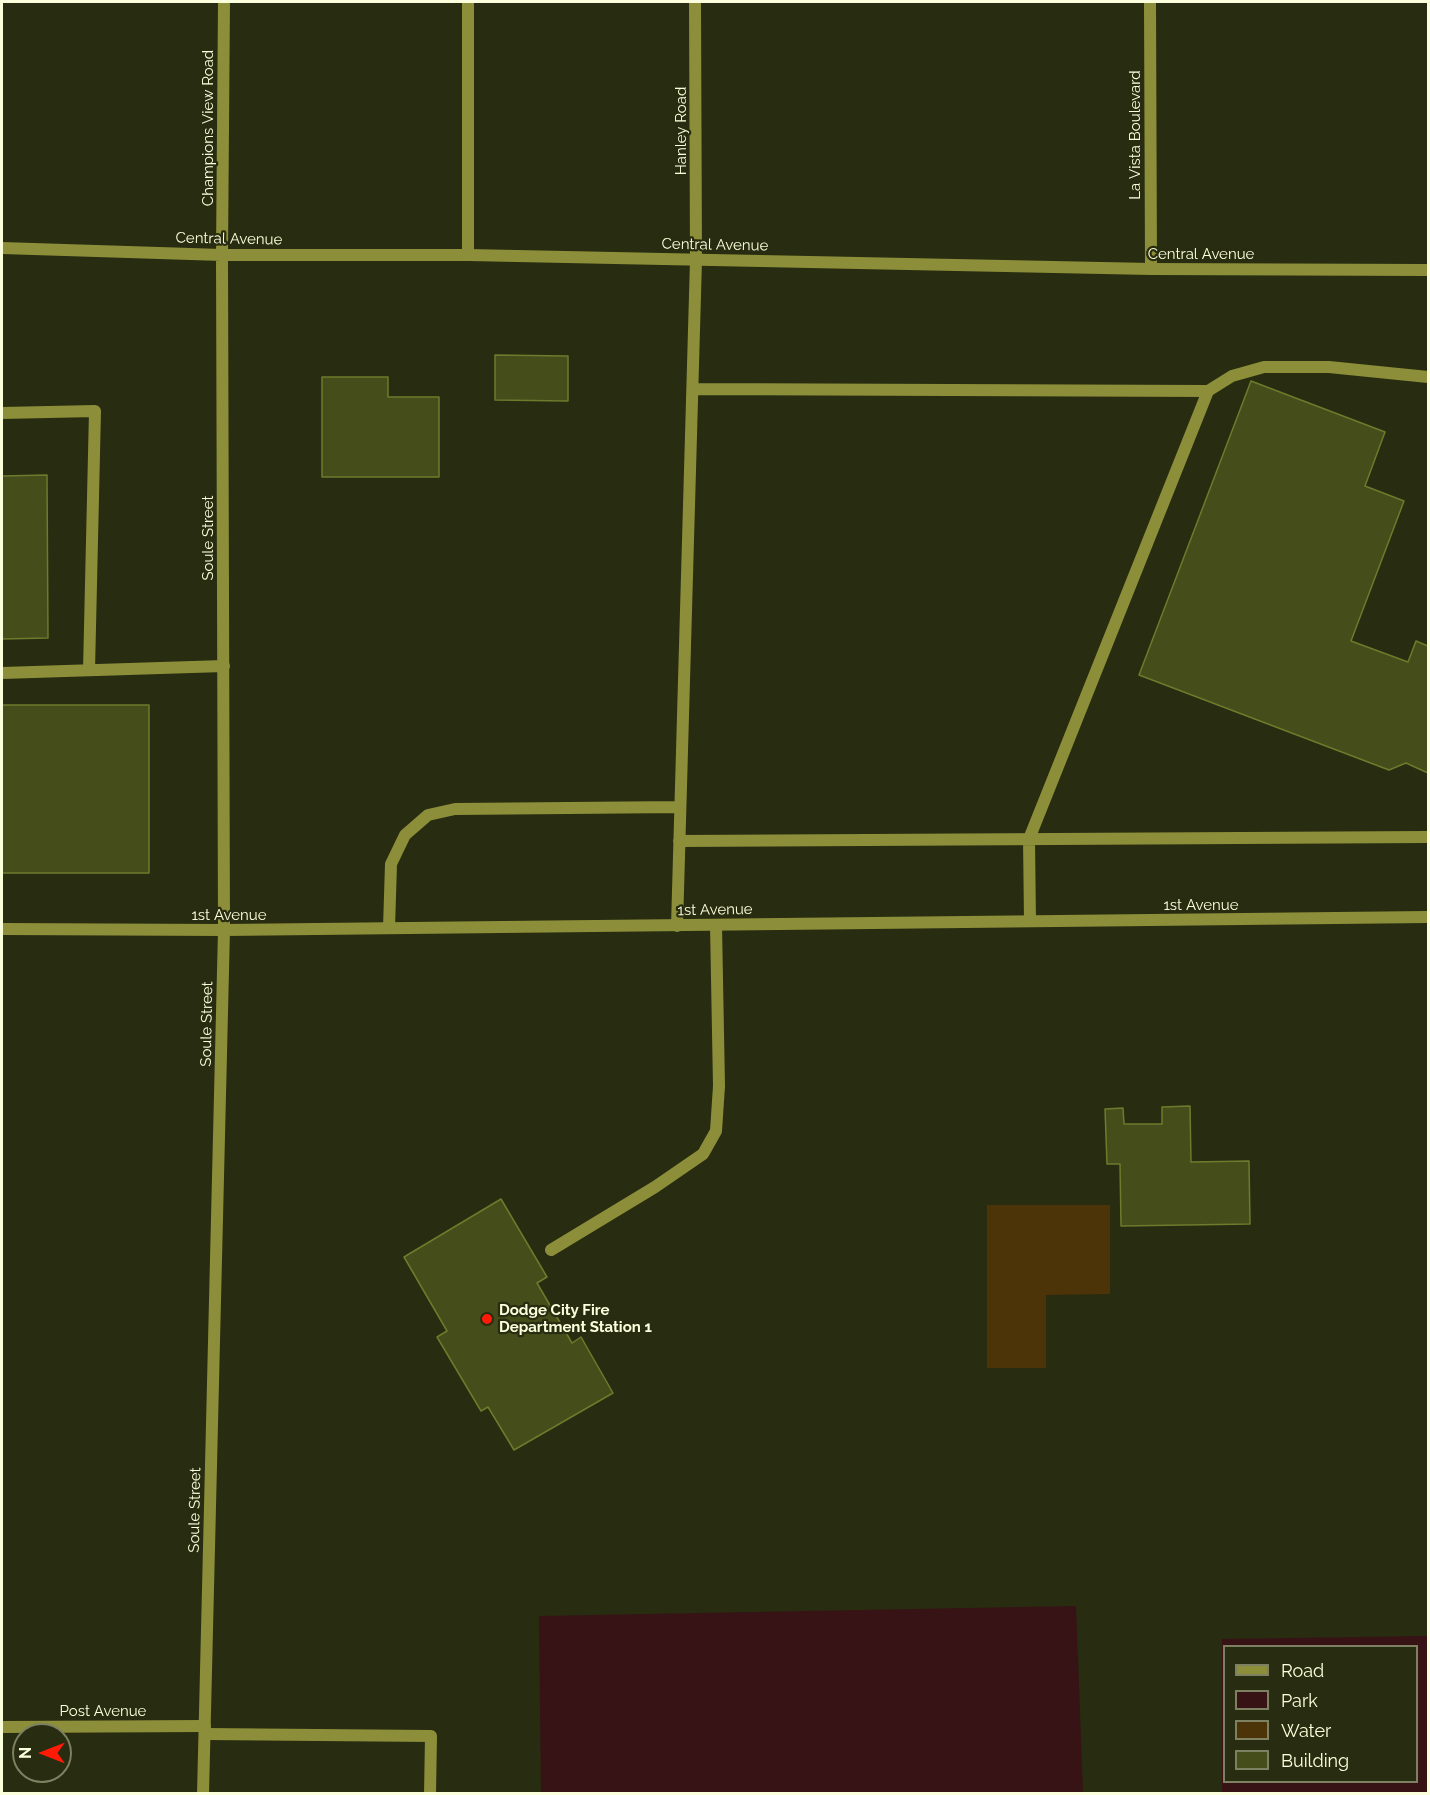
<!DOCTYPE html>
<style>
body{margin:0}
#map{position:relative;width:1430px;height:1795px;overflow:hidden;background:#282c10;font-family:Raleway,sans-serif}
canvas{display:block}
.frame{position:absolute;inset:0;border:3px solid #fcffdb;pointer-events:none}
.legend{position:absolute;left:1223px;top:1645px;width:195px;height:138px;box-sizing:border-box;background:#282c10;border:2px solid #7d8061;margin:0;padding:8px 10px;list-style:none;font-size:18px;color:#fcffdb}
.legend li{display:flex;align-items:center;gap:12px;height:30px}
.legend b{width:30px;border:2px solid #7d8061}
.north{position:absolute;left:12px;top:1723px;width:60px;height:60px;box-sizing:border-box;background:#282c10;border:2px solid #7d8061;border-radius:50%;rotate:270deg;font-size:16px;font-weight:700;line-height:24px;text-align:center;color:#fcffdb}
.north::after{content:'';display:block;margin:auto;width:21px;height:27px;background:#ff1b07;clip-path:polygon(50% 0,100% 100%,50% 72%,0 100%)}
</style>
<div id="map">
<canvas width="1430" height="1795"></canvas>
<div class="frame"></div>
<ul class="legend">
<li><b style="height:8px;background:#8c8e39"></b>Road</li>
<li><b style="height:16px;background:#371315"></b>Park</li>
<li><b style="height:16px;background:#4d3308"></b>Water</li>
<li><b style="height:16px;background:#454e1b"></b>Building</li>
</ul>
<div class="north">N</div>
</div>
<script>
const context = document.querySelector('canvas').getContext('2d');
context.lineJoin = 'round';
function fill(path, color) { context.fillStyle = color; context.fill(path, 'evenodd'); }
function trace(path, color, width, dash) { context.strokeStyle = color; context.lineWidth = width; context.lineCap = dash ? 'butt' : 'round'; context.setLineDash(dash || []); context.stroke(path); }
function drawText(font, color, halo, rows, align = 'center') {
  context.font = font + ' Raleway,sans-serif'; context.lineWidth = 4.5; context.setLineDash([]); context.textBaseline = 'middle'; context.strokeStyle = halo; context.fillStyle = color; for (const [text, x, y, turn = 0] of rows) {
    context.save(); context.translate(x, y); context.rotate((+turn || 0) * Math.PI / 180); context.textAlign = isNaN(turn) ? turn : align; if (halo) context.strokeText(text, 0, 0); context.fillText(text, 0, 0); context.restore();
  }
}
fill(new Path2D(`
 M1076,1606L1083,1793H541L539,1616Z
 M1428,1636V1793H1222V1639ZM1224,1646H1416V1782H1224Z`), '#371315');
fill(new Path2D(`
 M987,1205H1110V1294L1046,1295V1368H987Z`), '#4d3308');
const building = new Path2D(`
 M495,355L568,356V401L495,400Z
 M322,377H388V397H439V477H322Z
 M1251,381L1385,432L1365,486L1404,501L1351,641L1408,662L1416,641L1428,646V773L1406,763L1389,770L1139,675Z
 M47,475L48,638L2,639V476Z
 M2,705H149V873H2Z
 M1190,1106L1191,1162L1249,1161L1250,1224L1121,1226L1120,1164H1107L1105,1109L1123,1108L1124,1124H1162V1107Z
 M501,1199L547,1277L537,1283L572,1343L581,1337L613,1393L514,1450L488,1407L481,1411L437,1337L447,1331L404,1257Z`);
fill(building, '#454e1b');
trace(building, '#6d7b2c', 1.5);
trace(new Path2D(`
 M468,2V255
 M693,389L1208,391L1029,839L1030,921
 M1208,391L1232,376L1264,367H1329L1428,377
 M2,413L95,411L89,670
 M2,673L224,666
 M679,841L1428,837
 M677,926L696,260
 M389,928L391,864L405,835L428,815L455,809L680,807
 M551,1250L655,1187L703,1154L716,1131L719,1086L716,925
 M205,1734L431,1736L430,1794`), '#8c8e39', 12);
trace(new Path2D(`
 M695,2L696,260
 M1150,2L1151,269
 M222,255L224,2
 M2,929L224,930L1428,917
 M2,1727L205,1726`), '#8c8e39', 12);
trace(new Path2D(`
 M2,248L222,255H468L1151,269L1428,270
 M203,1794L224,930L222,255`), '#8c8e39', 12);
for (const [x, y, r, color] of [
 [487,1319,6,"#ff1b07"]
]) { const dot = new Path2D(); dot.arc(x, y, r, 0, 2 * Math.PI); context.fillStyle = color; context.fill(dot); trace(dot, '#282c10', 2); }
drawText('15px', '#fcffdb', '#282c10', [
 ["Champions View Road",208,128,-90],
 ["Hanley Road",681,131,-90],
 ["La Vista Boulevard",1135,135,-90],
 ["Central Avenue",229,239,1],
 ["Central Avenue",715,245,1],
 ["Central Avenue",1201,254],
 ["Soule Street",208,538,-90],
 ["1st Avenue",1201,905],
 ["1st Avenue",715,910,-1],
 ["1st Avenue",229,915],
 ["Soule Street",207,1024,-89],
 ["Soule Street",195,1510,-89],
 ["Post Avenue",103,1711]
]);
drawText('bold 15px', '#fcffdb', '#282c10', [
 ["Dodge City Fire",499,1310],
 ["Department Station 1",499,1327]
], 'left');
</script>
